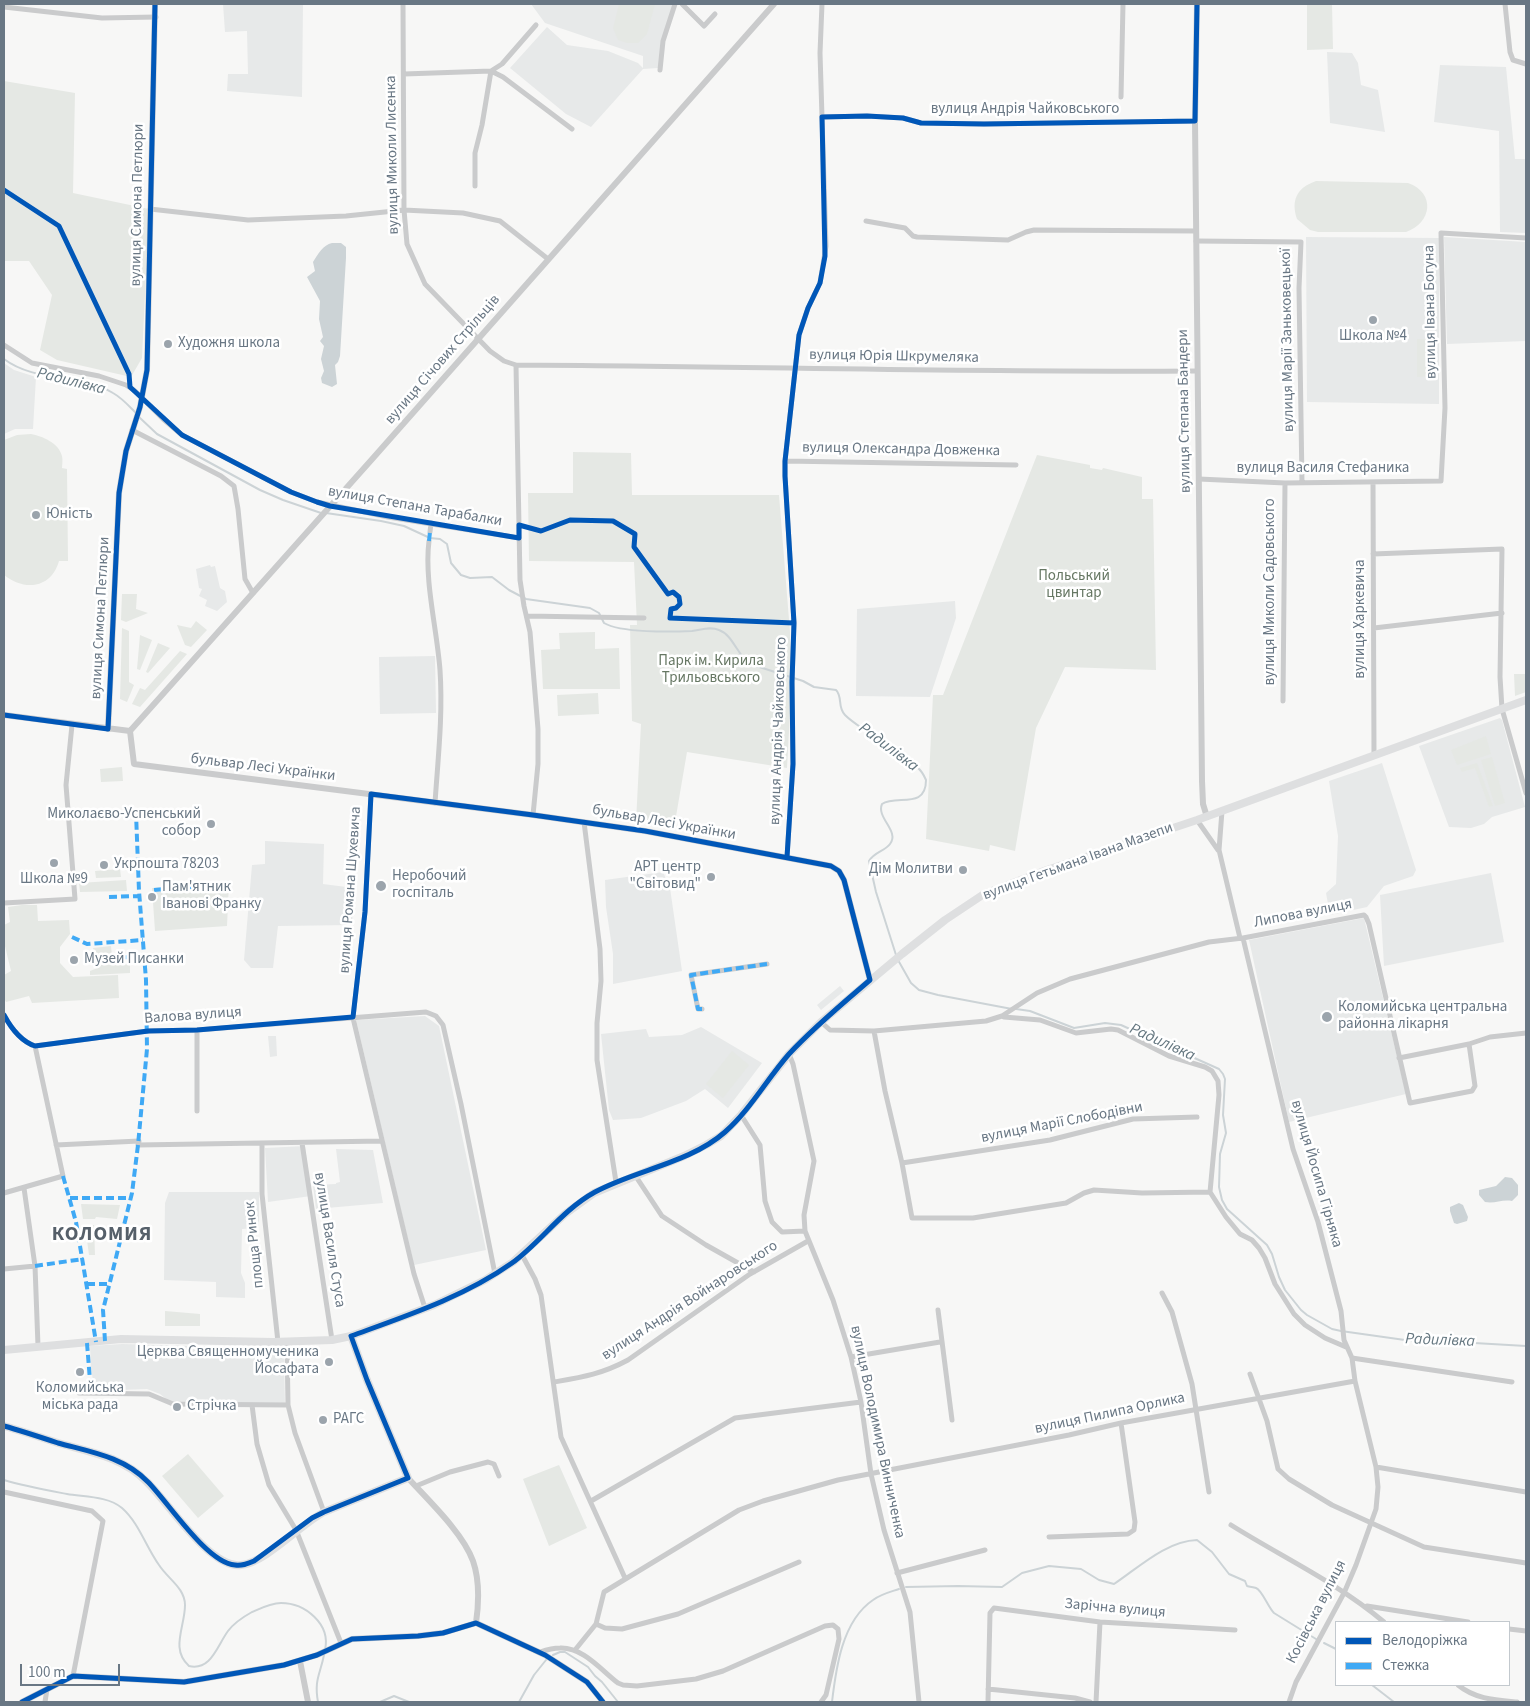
<!DOCTYPE html>
<meta charset="utf-8">
<style>
body{margin:0}
#map{position:relative;width:1530px;height:1706px;overflow:hidden;background:#f7f7f6;font-family:"Source Sans 3",sans-serif}
canvas{display:block}
.frame{position:absolute;inset:0;border:5px solid #697784;pointer-events:none}
.legend{position:absolute;left:1335px;top:1621px;width:175px;height:65px;box-sizing:border-box;background:#fff;border:1px solid #c3c9ce;margin:0;padding:6px 9px;list-style:none;font-size:15px;color:#697784}
.legend li{display:flex;align-items:center;gap:10px;height:25px}
.legend b{width:25px;border:1px solid #c3c9ce}
.scale{position:absolute;left:20px;top:1664px;width:100px;height:22px;box-sizing:border-box;border:2px solid #697784;border-top:0;padding-left:6px;font-size:15px;line-height:18px;white-space:nowrap;color:#697784;-webkit-text-stroke:4px #fff;paint-order:stroke}
</style>
<div id="map">
<canvas width="1530" height="1706"></canvas>
<div class="frame"></div>
<ul class="legend">
<li><b style="height:6px;background:#0057b8"></b>Велодоріжка</li>
<li><b style="height:6px;background:#3fa9f5"></b>Стежка</li>
</ul>
<div class="scale">100 m</div>
</div>
<script>
const context = document.querySelector('canvas').getContext('2d');
context.lineJoin = 'round';
function fill(path, color) { context.fillStyle = color; context.fill(path, 'evenodd'); }
function trace(path, color, width, dash) { context.strokeStyle = color; context.lineWidth = width; context.lineCap = dash ? 'butt' : 'round'; context.setLineDash(dash || []); context.stroke(path); }
function drawText(font, color, halo, rows, align = 'center') {
  context.font = font + ' "Source Sans 3",sans-serif'; context.lineWidth = 5; context.setLineDash([]); context.textBaseline = 'middle'; context.strokeStyle = halo; context.fillStyle = color; for (const [text, x, y, turn = 0] of rows) {
    context.save(); context.translate(x, y); context.rotate((+turn || 0) * Math.PI / 180); context.textAlign = isNaN(turn) ? turn : align; if (halo) context.strokeText(text, 0, 0); context.fillText(text, 0, 0); context.restore();
  }
}
fill(new Path2D(`
 M223,4H303L302,97L227,91L228,74H248L247,31L225,32Z
 M531,4H673L658,68L643,69L591,127L566,114L510,68L547,27L567,45L608,51L638,63L643,68V56L545,23Z
 M1327,52L1352,53L1358,63L1361,85L1378,90L1385,132L1330,123Z
 M1440,65L1506,67L1515,159H1526V233L1500,232L1499,131L1434,122Z
 M1306,237L1439,238V404L1307,402Z
 M1444,237L1526,242V341L1447,344Z
 M4,363L14,370L36,377L33,429H15L4,434Z
 M210,565L211,567L215,566L220,588L225,591L227,602L217,611L205,606L207,600L199,596L202,589L199,588L196,569Z
 M955,601L956,618L930,697L856,696L857,609Z
 M435,656L436,713L380,714L379,657Z
 M1500,718L1502,720L1525,807L1492,817L1484,824L1471,828L1449,827L1419,746Z
 M1382,763L1416,870L1413,876L1384,886L1367,907L1330,915L1326,893L1336,884L1338,836L1329,781Z
 M265,841L324,844L323,884L354,888L352,925L278,926L273,968H251L244,960L252,865L265,864Z
 M663,872L670,888L682,971L613,984V954L606,907L605,880Z
 M1491,873L1504,942L1384,966L1380,895Z
 M1364,918L1406,1094L1289,1122L1249,940Z
 M840,986L844,991L821,1010L817,1005Z
 M425,1016L439,1026L486,1250L414,1265L356,1020Z
 M701,1027L762,1063L728,1108L705,1089L686,1101L641,1118L613,1120L609,1110L601,1034L646,1029L649,1037L682,1035Z
 M268,1036H276L277,1056L270,1057Z
 M305,1146L311,1196L268,1202L265,1148Z
 M336,1149L373,1150L383,1203L316,1209L313,1185L336,1184V1183L340,1182Z
 M169,1192H259V1228L242,1229L241,1273L245,1283V1298L216,1297V1282L164,1280L165,1203Z
 M122,1344L268,1348L278,1351L284,1358L285,1405L171,1403L160,1394L147,1389L95,1391L91,1369L90,1346Z`), '#e7e9e9');
fill(new Path2D(`
 M619,4H655L647,34L638,43H627L618,40L613,28Z
 M1307,4H1332L1333,49L1307,50Z
 M4,81L75,93L73,193L149,209L142,358L131,377L57,360L40,350L52,295L29,261H4Z
 M1316,181L1408,183C1436,193 1432,223 1406,232H1318L1310,230L1297,219C1291,201 1296,188 1316,181Z
 M1417,339H1436V376L1417,377Z
 M31,434C42,436 59,443 62,456C63,460 62,465 62,468L67,469L68,561H59C51,589 24,591 4,575V440L17,435Z
 M573,452L631,453L632,495H779L790,632L791,695L787,768L687,752L674,828L636,822L641,724L632,721L630,625H637L634,562L529,561L528,493H573Z
 M1037,455L1090,465V468L1102,470L1103,468L1142,477V499H1153L1156,670L1065,667L1036,728L1015,851L990,845L989,851L926,839L933,695H943Z
 M122,594H137L136,609L148,613L126,622L121,620Z
 M196,621L207,630L191,647L185,645L177,625L191,628Z
 M122,628L129,631V682L134,685L127,702L120,699Z
 M595,632V649L619,648L620,689H543L541,650L560,649L559,633Z
 M140,635L152,640L140,670L137,669Z
 M158,643L170,648L148,673L146,672Z
 M180,651L187,654L140,707L132,704L140,688L145,690Z
 M1514,674H1526V692L1515,696Z
 M598,693L599,714L558,716L557,695Z
 M1486,736L1491,754L1457,765L1451,750Z
 M1492,757L1505,803L1495,806L1481,760Z
 M1477,763L1493,806L1489,807L1475,768L1462,772L1460,768Z
 M122,767L123,781L101,782L100,769Z
 M120,869L121,877L96,878L95,871Z
 M126,880L127,891L80,892L79,883Z
 M229,882L227,926L155,931L152,888Z
 M22,905H37L38,921L69,920L70,934L60,947V963L73,977L118,975L119,998L32,1003L29,996L6,1002L4,998V975L11,971L4,942V925L10,922L8,907Z
 M111,946L112,956L98,957L94,953L93,948Z
 M130,964V973L90,975V971L95,969L98,965Z
 M732,1051L749,1065L723,1098L706,1084Z
 M81,1204L120,1205L117,1219L96,1217L95,1219H83Z
 M85,1225H94L95,1255H89Z
 M165,1311L200,1314V1326H165Z
 M188,1454L224,1496L198,1518L162,1476Z
 M559,1465L587,1528L549,1546L523,1479Z`), '#e5e8e4');
fill(new Path2D(`
 M332,243H341L346,247V258L340,356L338,362L335,365L337,384L332,387L322,383L321,378L324,371L321,359L324,346L320,341L323,337L319,319L320,301L307,277L315,271L313,262C318,254 323,245 332,243Z
 M1505,1177L1512,1178L1518,1185V1195L1512,1201C1502,1199 1495,1204 1485,1202L1479,1195V1190L1496,1186Z
 M1459,1203L1463,1205L1468,1217L1467,1221L1457,1224L1454,1223L1450,1211V1207Z`), '#ccd3d6');
trace(new Path2D(`
 M4,359C36,383 79,373 113,393C122,398 129,406 136,413
 M139,417L157,434L260,490L283,500L321,513
 M326,513L381,521L404,526L430,538L440,539L447,544L451,563L461,575L470,578L492,577L509,590L526,599L590,608L599,613L604,623C621,633 671,632 692,631C701,630 710,626 719,630C733,635 737,655 750,664L803,681L814,687L836,690C843,697 837,707 845,715C853,723 864,729 873,736C880,742 885,750 893,755C907,764 918,761 926,780C926,810 896,794 882,804C876,818 900,831 890,844C885,851 874,852 869,861L876,892L896,955
 M898,960L911,983L919,990L938,995L1012,1009
 M1016,1009L1030,1011L1074,1028L1105,1023L1121,1025L1219,1069L1223,1074L1225,1079L1223,1115L1226,1133L1220,1154L1219,1187L1222,1200L1227,1209L1267,1245L1272,1254L1279,1277L1285,1290L1301,1310L1307,1315L1332,1329L1341,1331L1412,1341L1448,1339L1457,1342L1526,1346
 M4,1480C24,1486 46,1490 67,1494C84,1497 108,1496 122,1508C139,1523 146,1547 159,1565C168,1579 185,1588 185,1605C185,1627 170,1649 189,1666C211,1671 217,1646 228,1631C234,1623 243,1617 252,1612C261,1608 271,1603 281,1603C305,1603 331,1624 325,1650
 M906,1587L958,1586L1002,1587L1022,1573L1049,1566L1081,1569L1099,1580L1114,1584C1138,1568 1166,1541 1197,1540L1212,1552L1229,1574L1245,1581L1247,1586C1250,1587 1253,1587 1256,1588C1262,1590 1268,1607 1274,1613L1316,1639
 M1324,1643L1336,1649
 M553,1655L560,1652H565L588,1667L595,1676L602,1682L618,1702
 M1372,1685L1394,1702
 M318,1702C314,1680 320,1675 324,1655
 M380,1702L394,1696L409,1702
 M519,1702L534,1675L546,1660
 M832,1702C836,1668 842,1621 873,1600C881,1594 890,1592 899,1589`), '#ccd3d6', 2);
trace(new Path2D(`
 M403,4L404,210L407,244L425,284L490,351L504,361L516,365C743,366 970,373 1197,371
 M682,4L704,26L715,14
 M1505,4L1510,52L1513,60L1526,64
 M4,7L102,18L156,17
 M660,70L663,41L675,4
 M404,74L491,71L503,77L572,129
 M1121,97L1123,4
 M822,117L867,116L903,118L921,123L984,124L1195,121
 M475,186V153L482,125L491,71L502,64L536,25
 M150,209L248,220L346,216L404,210L463,213L500,221L548,259
 M866,221L905,228L913,236L917,237L1008,240L1026,232L1034,230L1196,231
 M1196,241L1301,242L1299,288L1302,483
 M4,345L32,363L99,376L126,385L135,391L163,419L182,435L291,492L317,502L388,517L519,538
 M516,365L520,580L524,606L530,632L538,729V764L533,815
 M132,430L221,476L234,486L238,509L245,579L253,593
 M785,461L1016,465
 M1199,479L1285,483L1441,481L1445,408L1441,233L1526,238
 M1373,482L1374,756
 M430,532L431,523
 M429,541C424,580 437,629 440,670C443,715 438,758 435,803
 M1373,554L1502,549L1500,677L1502,709L1526,793
 M527,616L644,618
 M1374,628L1502,613
 M1283,701L1285,483
 M371,794L365,912L353,1018L414,1274L425,1308
 M1222,811L1219,850L1240,938
 M1197,820L1218,850
 M584,822L600,949L601,981L597,1023V1060L616,1182
 M787,857L793,764L792,682L794,623L785,476V461L799,335L808,308L820,283L826,246L820,53L822,4
 M4,903L75,899L66,785L72,725
 M1243,938L1293,1149L1318,1222L1341,1311L1344,1340L1352,1358L1355,1381L1376,1467L1378,1487L1376,1509L1356,1565L1344,1593L1296,1682L1289,1702
 M702,1009H698L691,975L767,964
 M4,1015C11,1028 20,1041 35,1046L148,1031L197,1030L426,1012L436,1016L443,1025L461,1104L495,1274
 M1004,1017L1040,1020L1076,1033L1111,1029L1118,1030L1169,1056L1205,1067L1212,1071L1218,1081L1219,1095L1210,1192L1226,1217L1240,1234L1252,1240L1259,1248L1265,1258L1275,1284L1294,1314L1305,1325L1325,1338L1346,1347
 M821,1022L830,1030L874,1031L986,1021L1002,1016L1037,993L1070,979L1209,942L1243,938L1364,915L1366,917L1369,924L1410,1103L1472,1091L1475,1086L1469,1044L1490,1037L1526,1033
 M874,1031L885,1091L902,1163L912,1218H973L1066,1203L1084,1193L1094,1190L1142,1193L1210,1192
 M789,1054L793,1064L814,1161L804,1215L805,1231L833,1300L851,1357L861,1402L871,1474L884,1530L910,1612L919,1702
 M1399,1058L1469,1044
 M197,1111V1030
 M741,1115L760,1145L765,1201L772,1222L782,1232L805,1231
 M302,1143L332,1340
 M262,1144V1194L278,1342
 M56,1145L139,1141
 M138,1145L382,1141
 M902,1163L1050,1140L1133,1119L1197,1117
 M635,1175L662,1216L706,1245L754,1272
 M24,1188L35,1266L38,1346
 M4,1193L63,1176L35,1046
 M522,1255L535,1279L541,1295L561,1437L625,1578
 M4,1269L35,1266
 M1162,1293L1172,1312L1192,1384L1209,1492
 M938,1310L952,1420
 M287,1342L288,1405L295,1433L324,1512
 M851,1357L940,1342
 M1352,1358L1512,1382
 M1250,1374L1267,1421L1278,1469L1289,1479L1332,1505L1424,1547L1526,1563
 M554,1382C583,1377 602,1374 628,1360L750,1274L808,1241
 M79,1393L149,1394L173,1404L288,1405
 M252,1405L257,1444L269,1485L296,1530L341,1643
 M1376,1467L1526,1492
 M416,1486L450,1472L488,1462L494,1464L499,1476
 M4,1492L92,1511L103,1521L73,1676
 M591,1501L735,1418L861,1402
 M1231,1525C1282,1557 1338,1583 1384,1622
 M1049,1537L1128,1534L1134,1530L1135,1522L1121,1423
 M897,1573L985,1550
 M1367,1606L1468,1622
 M596,1624L604,1592L739,1510L763,1501L838,1480L1069,1435L1121,1423L1355,1381
 M1509,1629L1526,1631
 M575,1650L596,1624L605,1628L622,1629L678,1614L799,1562
 M540,1652C546,1650 553,1648 560,1648C583,1647 601,1670 618,1683L623,1685L637,1686L696,1679L723,1671L825,1626L833,1625L838,1629L839,1639L826,1695L821,1702
 M1458,1685C1475,1699 1495,1700 1517,1702
 M988,1689L1075,1698L1090,1702
 M45,1702L47,1689
 M988,1702L990,1613L994,1608L1100,1622L1235,1630
 M1096,1702L1100,1622`), '#cacbcc', 5);
trace(new Path2D(`
 M1197,4L1195,121L1202,781L1203,804L1207,817
 M4,715L130,731
 M108,729L119,493L126,451L140,407L147,370L155,4
 M130,731L374,457L774,4
 M130,731L134,764L533,815L645,831L831,866L839,871L844,880L870,980
 M408,1478C428,1500 463,1533 473,1561C480,1581 479,1602 476,1623
 M476,1623L545,1655L587,1682L603,1702
 M300,1661L308,1702
 M22,1702L73,1676L184,1682L284,1665L317,1655L352,1639L418,1636L443,1633L476,1623`), '#cacbcc', 6);
trace(new Path2D(`
 M4,1350L121,1339L273,1342L332,1340L351,1336L434,1305L485,1280L513,1262L565,1214L594,1193L684,1156L706,1145L721,1136L741,1115L789,1054L821,1022L902,954L945,920L984,894L1047,870L1197,820L1526,700
 M4,1426C22,1431 40,1437 58,1443C90,1452 123,1457 147,1482C168,1502 210,1569 241,1565C265,1563 301,1524 324,1512L408,1478L367,1380L351,1336`), '#dedfe0', 8);
trace(new Path2D(`
 M429,541L430,532
 M154,890L201,886
 M109,897L140,896
 M72,937L87,944L143,940
 M98,959L144,956
 M702,1009H698L691,975L767,964
 M63,1176L76,1222L96,1342
 M70,1198H131
 M35,1266L83,1259
 M87,1284H109
 M105,1341L103,1310L132,1193L138,1145L147,1049L146,980L139,891L136,813
 M87,1343L91,1393`), '#3fa9f5', 4, [8, 4]);
trace(new Path2D(`
 M4,190L59,226L129,374L130,387L182,435L291,492L317,502L330,506L519,538V525L541,531L570,520L613,521L635,534L634,547L668,594L673,592L679,597L680,604L676,608L671,609L670,618L794,623
 M4,715L108,729L119,493L126,451L140,407L147,370L155,4
 M787,857L793,764L792,682L794,623L785,476V461L799,335L808,308L820,283L825,256L822,117L867,116L903,118L921,123L984,124L1195,121L1197,4
 M4,1015C11,1028 20,1041 35,1046L148,1031L197,1030L353,1017L365,912L371,794L533,815L645,831L831,866L839,871L844,880L870,980C842,1004 814,1027 789,1054C767,1079 750,1110 725,1132C690,1163 635,1170 595,1192C562,1210 541,1242 512,1263C464,1297 406,1316 351,1336L367,1380L408,1478L324,1512L312,1518L254,1561C247,1564 242,1566 235,1565C207,1563 168,1502 148,1482C124,1457 91,1452 58,1443C40,1437 22,1431 4,1426
 M22,1702L73,1676L184,1682L284,1665L317,1655L352,1639L418,1636L443,1633L476,1623L545,1655L587,1682L603,1702`), '#0057b8', 5);
for (const [x, y, r, color] of [
 [1373,320,5,"#9ba4ac"],
 [168,344,5,"#9ba4ac"],
 [36,515,5,"#9ba4ac"],
 [211,824,5,"#9ba4ac"],
 [54,863,5,"#9ba4ac"],
 [104,865,5,"#9ba4ac"],
 [963,870,5,"#9ba4ac"],
 [711,877,5,"#9ba4ac"],
 [381,886,6,"#9ba4ac"],
 [152,897,5,"#9ba4ac"],
 [74,960,5,"#9ba4ac"],
 [1327,1017,6,"#9ba4ac"],
 [329,1362,5,"#9ba4ac"],
 [80,1372,5,"#9ba4ac"],
 [177,1407,5,"#9ba4ac"],
 [323,1420,5,"#9ba4ac"]
]) { const dot = new Path2D(); dot.arc(x, y, r, 0, 2 * Math.PI); context.fillStyle = color; context.fill(dot); trace(dot, '#fff', 2); }
drawText('15px', '#697784', '#fff', [
 ["вулиця Андрія Чайковського",1025,110],
 ["вулиця Миколи Лисенка",393,155,-91],
 ["вулиця Симона Петлюри",138,205,-89],
 ["вулиця Івана Богуна",1431,312,-91],
 ["вулиця Марії Заньковецької",1288,340,-91],
 ["вулиця Юрія Шкрумеляка",894,357,1],
 ["вулиця Січових Стрільців",443,360,-49],
 ["вулиця Степана Бандери",1185,411,-91],
 ["вулиця Олександра Довженка",901,450,1],
 ["вулиця Василя Стефаника",1323,469],
 ["вулиця Степана Тарабалки",415,507,10],
 ["вулиця Миколи Садовського",1271,592,-90],
 ["вулиця Симона Петлюри",101,618,-87],
 ["вулиця Харкевича",1361,619,-90],
 ["вулиця Андрія Чайковського",779,731,-88],
 ["бульвар Лесі Українки",263,768,7],
 ["бульвар Лесі Українки",664,823,10],
 ["вулиця Гетьмана Івана Мазепи",1078,862,-20],
 ["вулиця Романа Шухевича",351,890,-86],
 ["Липова вулиця",1303,914,-11],
 ["Валова вулиця",193,1016,-4],
 ["вулиця Марії Слободівни",1062,1123,-11],
 ["вулиця Йосипа Гірняка",1316,1174,74],
 ["вулиця Василя Стуса",329,1240,81],
 ["площа Ринок",255,1245,-96],
 ["вулиця Андрія Войнаровського",690,1301,-33],
 ["вулиця Пилипа Орлика",1110,1414,-12],
 ["вулиця Володимира Винниченка",877,1432,78],
 ["Зарічна вулиця",1115,1609,5],
 ["Косівська вулиця",1317,1612,-63]
]);
drawText('15px', '#697784', '#fff', [
 ["Школа №4",1373,337,"center"],
 ["Художня школа",178,344],
 ["Юність",46,515],
 ["Миколаєво-Успенський",201,815,"right"],
 ["собор",201,832,"right"],
 ["Укрпошта 78203",114,865],
 ["АРТ центр",701,868,"right"],
 ["\"Світовид\"",701,885,"right"],
 ["Дім Молитви",953,870,"right"],
 ["Неробочий",392,877],
 ["госпіталь",392,894],
 ["Школа №9",54,880,"center"],
 ["Пам'ятник",162,888],
 ["Іванові Франку",162,905],
 ["Музей Писанки",84,960],
 ["Коломийська центральна",1338,1008],
 ["районна лікарня",1338,1025],
 ["Церква Священномученика",319,1353,"right"],
 ["Йосафата",319,1370,"right"],
 ["Коломийська",80,1389,"center"],
 ["міська рада",80,1406,"center"],
 ["Стрічка",187,1407],
 ["РАГС",333,1420]
], 'left');
drawText('15px', '#667763', '#fff', [
 ["Польський",1074,577],
 ["цвинтар",1074,594],
 ["Парк ім. Кирила",711,662],
 ["Трильовського",711,679]
]);
drawText('italic 16px', '#657780', '#fff', [
 ["Радилівка",71,382,14],
 ["Радилівка",888,748,37],
 ["Радилівка",1162,1043,24],
 ["Радилівка",1440,1341,2]
]);
context.letterSpacing = '1px';
drawText('bold 20px', '#56606a', '#fff', [
 ["КОЛОМИЯ",102,1236]
]);
context.letterSpacing = '0px';
</script>
